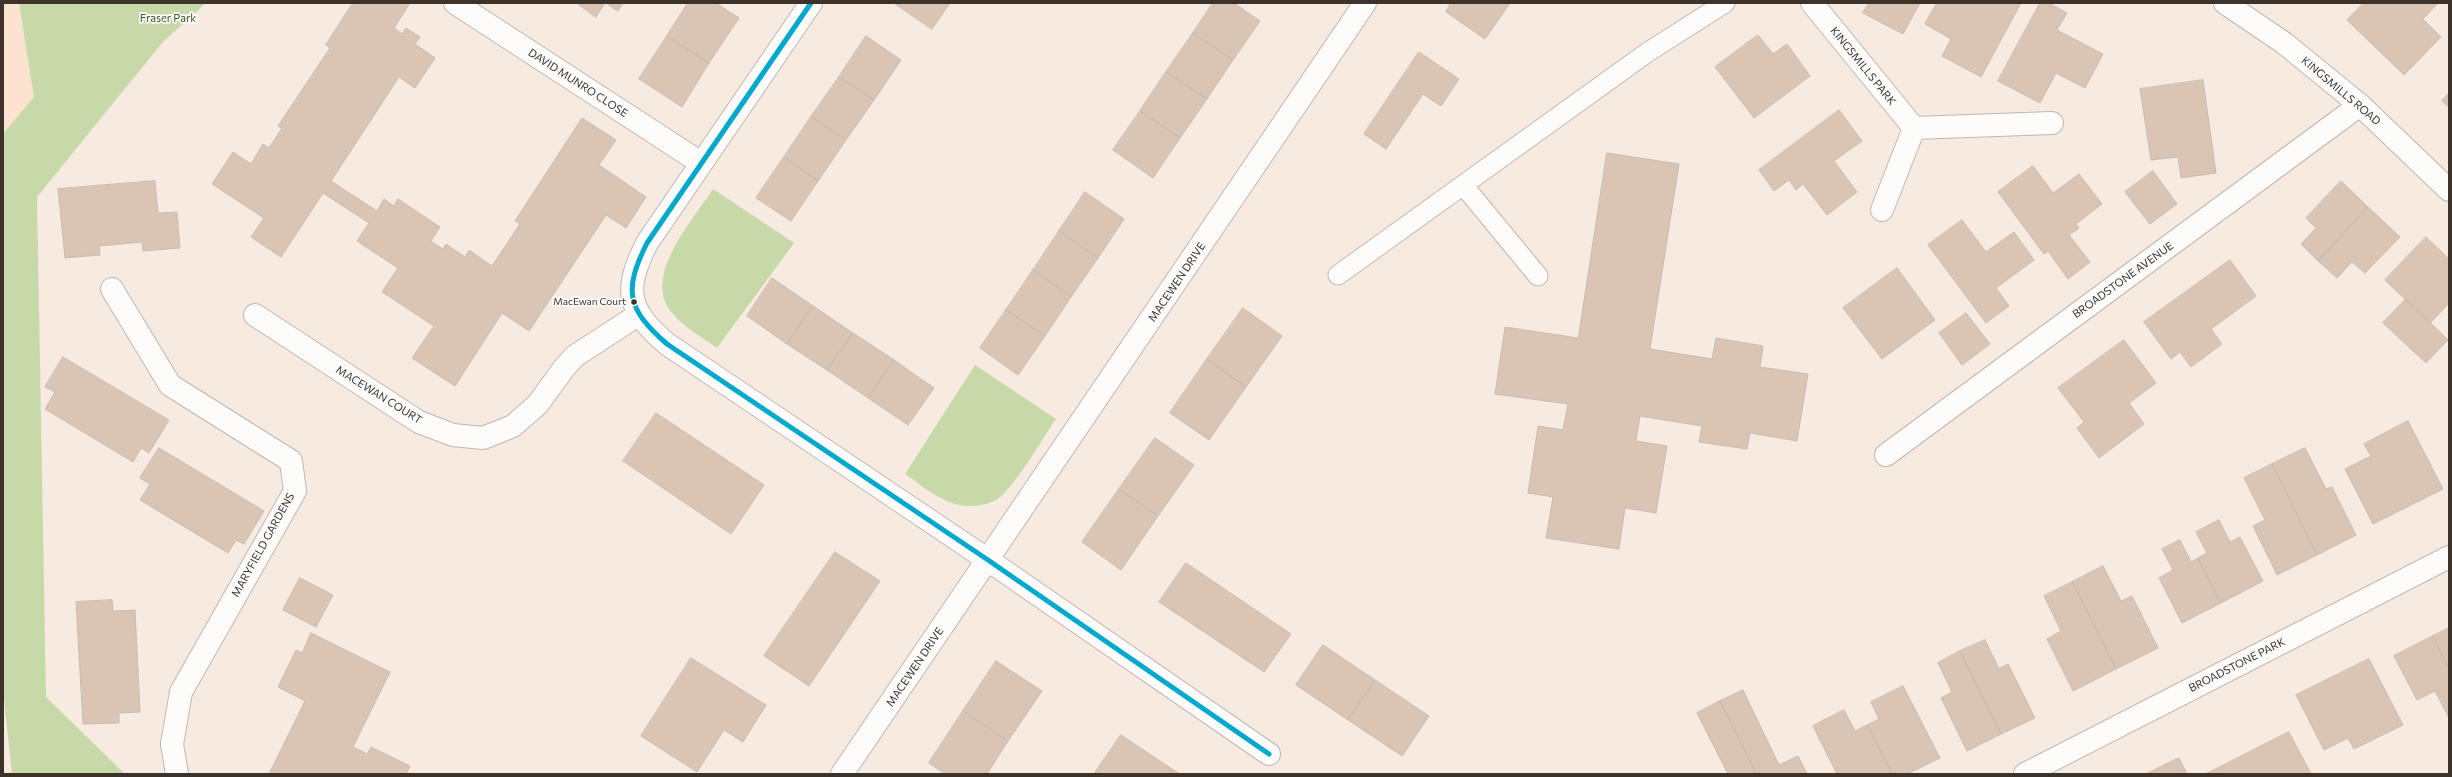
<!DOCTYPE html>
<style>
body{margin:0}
#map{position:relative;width:2452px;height:777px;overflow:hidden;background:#f7eae1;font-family:Commissioner,sans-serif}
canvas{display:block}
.frame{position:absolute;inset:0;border:4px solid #3d332b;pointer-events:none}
</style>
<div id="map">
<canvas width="2452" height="777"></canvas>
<div class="frame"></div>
</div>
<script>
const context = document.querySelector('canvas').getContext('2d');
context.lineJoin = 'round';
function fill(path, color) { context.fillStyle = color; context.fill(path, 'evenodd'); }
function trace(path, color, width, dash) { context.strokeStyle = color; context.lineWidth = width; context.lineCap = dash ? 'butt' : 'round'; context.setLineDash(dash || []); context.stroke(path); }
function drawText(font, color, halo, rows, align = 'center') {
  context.font = font + ' Commissioner,sans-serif'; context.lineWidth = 3.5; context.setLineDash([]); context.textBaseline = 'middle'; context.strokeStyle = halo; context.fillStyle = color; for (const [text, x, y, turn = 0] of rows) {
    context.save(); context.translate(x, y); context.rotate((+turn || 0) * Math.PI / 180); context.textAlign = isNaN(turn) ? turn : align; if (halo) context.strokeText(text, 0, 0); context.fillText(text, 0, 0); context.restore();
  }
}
fill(new Path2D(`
 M3,3H19L34,97L3,134Z`), '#fbe2d1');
fill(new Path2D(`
 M19,3H206L162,43L37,197L46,697L125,774H12L3,690V134L34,97Z
 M713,189L794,243L717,348C702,337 685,328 673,314C640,278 693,220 713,189Z
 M975,365L1056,419C1043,437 1012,493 994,501C977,509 956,507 941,498C928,492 917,482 905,474Z`), '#c8d9a9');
const building = new Path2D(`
 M353,3H410L394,28L402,34L406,28L420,37L415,44L435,58L415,88L399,77L331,181L377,211L384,199L394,206L398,199L440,227L431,241L443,249L446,244L465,257L469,250L492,266L520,224L515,221L582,118L616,140L599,165L646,197L626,228L606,215L529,331L502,313L455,386L412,358L434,326L382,292L398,268L357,241L369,223L323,193L281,257L251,237L264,218L212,184L233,152L251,164L263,144L269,148L282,128L278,126L330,48L326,45Z
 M577,3H605L596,17Z
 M606,3H623L618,11Z
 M688,3H716L739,18L709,63L667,36Z
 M894,3H950L932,29Z
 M1213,3H1234L1260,21L1233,60L1193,33Z
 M1451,3H1510L1485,39L1446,12Z
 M1869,3H1920L1903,34L1863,13Z
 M1937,3H2021L1981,77L1942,56L1951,39L1925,24Z
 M2040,3H2049L2067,13L2057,30L2103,54L2085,88L2056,73L2040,103L1998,81Z
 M2364,3H2438L2423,19L2441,37L2404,75L2347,20Z
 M1193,33L1233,60L1207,99L1166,72Z
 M1758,35L1773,54L1787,44L1810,76L1754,118L1715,67Z
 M667,36L709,63L682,107L639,79Z
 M866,36L901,60L874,100L839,77Z
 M1419,52L1459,79L1441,106L1423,94L1386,149L1364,134Z
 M1166,72L1207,99L1180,138L1140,111Z
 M839,77L874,100L846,140L811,117Z
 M2203,80L2216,173L2181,178L2178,157L2151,160L2140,89Z
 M2449,93V107L2442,101Z
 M1839,110L1862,141L1834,161L1857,192L1827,215L1803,184L1796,190L1789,180L1774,191L1759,170Z
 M1140,111L1180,138L1153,178L1113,150Z
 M811,117L846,140L818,181L784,157Z
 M1607,153L1679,164L1650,349L1712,359L1716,338L1763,346L1760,367L1808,374L1797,441L1750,433L1747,449L1699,442L1702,426L1640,416L1636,441L1667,446L1656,513L1625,508L1619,549L1546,538L1553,497L1528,493L1538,426L1563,430L1568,404L1495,394L1505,327L1578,338Z
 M784,157L818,181L791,221L756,198Z
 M2033,166L2053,193L2079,174L2102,204L2076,224L2079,228L2069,235L2090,262L2068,279L2048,251L2044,254L1998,192Z
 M2153,171L2177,204L2150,224L2125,192Z
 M155,181L158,213L177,212L180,248L143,251L142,242L99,246L100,255L65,258L58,189Z
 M2341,181L2368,207L2318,261L2301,244L2316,228L2306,218Z
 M1085,192L1124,219L1098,258L1059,231Z
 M2368,207L2400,237L2365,273L2352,262L2337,278L2318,261Z
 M1962,220L1986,252L2014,232L2034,260L1996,288L2009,306L1986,323L1928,245Z
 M1059,231L1098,258L1071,297L1033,270Z
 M2426,237L2449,259V303L2430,323L2385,280Z
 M2230,260L2256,296L2211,329L2222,344L2191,367L2180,352L2171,359L2144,322Z
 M1897,268L1935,320L1882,359L1843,308Z
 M1033,270L1071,297L1045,336L1006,310Z
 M772,278L813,306L787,344L747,316Z
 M2406,299L2448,340L2426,363L2383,323Z
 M813,306L853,333L827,370L787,344Z
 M1243,308L1282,336L1246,387L1207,359Z
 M1006,310L1045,336L1018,375L980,348Z
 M1966,313L1990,344L1962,365L1939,333Z
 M853,333L894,360L868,398L827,370Z
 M2124,340L2156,383L2129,403L2144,424L2099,458L2077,428L2084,422L2058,388Z
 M63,357L169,420L149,453L141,448L133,462L45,409L55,392L45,387Z
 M1207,359L1246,387L1209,440L1170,413Z
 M894,360L934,388L908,425L868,398Z
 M656,413L764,485L731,534L623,461Z
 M2408,421L2443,489L2373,524L2345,469L2371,456L2364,444Z
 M1155,438L1194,465L1158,516L1119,489Z
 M159,448L264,511L244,544L236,540L228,553L140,500L150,484L140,478Z
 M2305,448L2326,489L2332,487L2356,535L2317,555L2272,464Z
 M2272,464L2317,555L2277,575L2253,526L2265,520L2244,478Z
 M1119,489L1158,516L1121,570L1082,542Z
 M2219,520L2230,542L2240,537L2263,581L2221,603L2198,558L2207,553L2196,532Z
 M2180,540L2191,562L2198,558L2221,603L2182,623L2159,578L2173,570L2162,549Z
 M835,552L880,581L809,686L764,656Z
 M1186,563L1291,634L1264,672L1159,602Z
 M2103,566L2121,601L2132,596L2158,648L2116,669L2072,582Z
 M300,578L333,595L316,627L283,610Z
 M2072,582L2116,669L2073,691L2047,639L2061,631L2044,596Z
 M112,600L113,611L135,610L140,712L119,713V723L83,724L76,602Z
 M2449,628V668L2433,636Z
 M311,633L390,672L353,747L367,754L371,747L410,766L406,774H269L305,701L278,687L296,650L302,653Z
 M2433,636L2449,668V718L2435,691L2417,700L2394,656Z
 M1985,640L1999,669L2008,664L2035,718L2001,734L1960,651Z
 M1323,645L1375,680L1348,720L1296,685Z
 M1960,651L2001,734L1967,751L1941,698L1952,692L1938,663Z
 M691,658L766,705L743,742L724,730L697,772L641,736Z
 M2369,659L2403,725L2354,749L2348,738L2324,750L2296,695Z
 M996,661L1042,691L1008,741L963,711Z
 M1375,680L1429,716L1402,756L1348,720Z
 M1903,686L1940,758L1907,774H1892L1867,725L1879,719L1871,702Z
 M1743,690L1779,765L1798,756L1807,774H1756L1720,701Z
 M1720,701L1756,774H1728L1697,713Z
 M1844,710L1855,731L1867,725L1892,774H1837L1813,726Z
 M963,711L1008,741L987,774H945L929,763Z
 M2289,732L2311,774H2206Z
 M1121,735L1172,769L1169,774H1094Z
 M2179,758L2187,774H2146Z
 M1172,769L1180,774H1169Z`);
fill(building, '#dac4b3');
trace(building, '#c7bcb5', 1);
const service = new Path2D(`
 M1463,185L1538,276
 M1338,275L1648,52L1725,3`);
const minor = new Path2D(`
 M455,3L701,163
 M811,3L647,243C623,291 627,309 667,344L988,560L1269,754
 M1812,3L1914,128L2052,123
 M1882,210L1914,128
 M112,289L170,385L291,461L295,491L181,692L172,744L177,774
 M255,315L419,422L453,435L483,438L513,426L538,404L564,368L575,356L638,315
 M1886,455L2360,105
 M842,774L1365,3
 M2025,774L2449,557`);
const tertiary = new Path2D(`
 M2225,3L2284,43L2360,105L2449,190`);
trace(service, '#c1b6af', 21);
trace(minor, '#c1b6af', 24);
trace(tertiary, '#c1b6af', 24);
trace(service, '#fefcfa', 19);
trace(minor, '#fefcfa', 22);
trace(tertiary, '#fefcfa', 22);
trace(new Path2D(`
 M811,3L647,243C623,291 627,309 667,344L988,560L1269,754`), '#00a9ce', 5);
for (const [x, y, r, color] of [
 [634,302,3.5,"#3d332b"]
]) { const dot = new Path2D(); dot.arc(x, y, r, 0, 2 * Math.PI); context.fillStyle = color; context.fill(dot); trace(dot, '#fbfbfb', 1.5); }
drawText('10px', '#3d332b', '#fbfbfb', [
 ["MacEwan Court",626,302]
], 'right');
drawText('11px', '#3a5619', '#fbfbfb', [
 ["Fraser Park",168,18]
]);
drawText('11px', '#3d332b', '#fbfbfb', [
 ["KINGSMILLS PARK",1863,66,51],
 ["DAVID MUNRO CLOSE",578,83,33],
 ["KINGSMILLS ROAD",2341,91,40],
 ["BROADSTONE AVENUE",2123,280,-36],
 ["MACEWEN DRIVE",1177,282,-56],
 ["MACEWAN COURT",379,395,32],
 ["MARYFIELD GARDENS",263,545,-61],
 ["BROADSTONE PARK",2237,665,-27],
 ["MACEWEN DRIVE",915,667,-56]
]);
</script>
